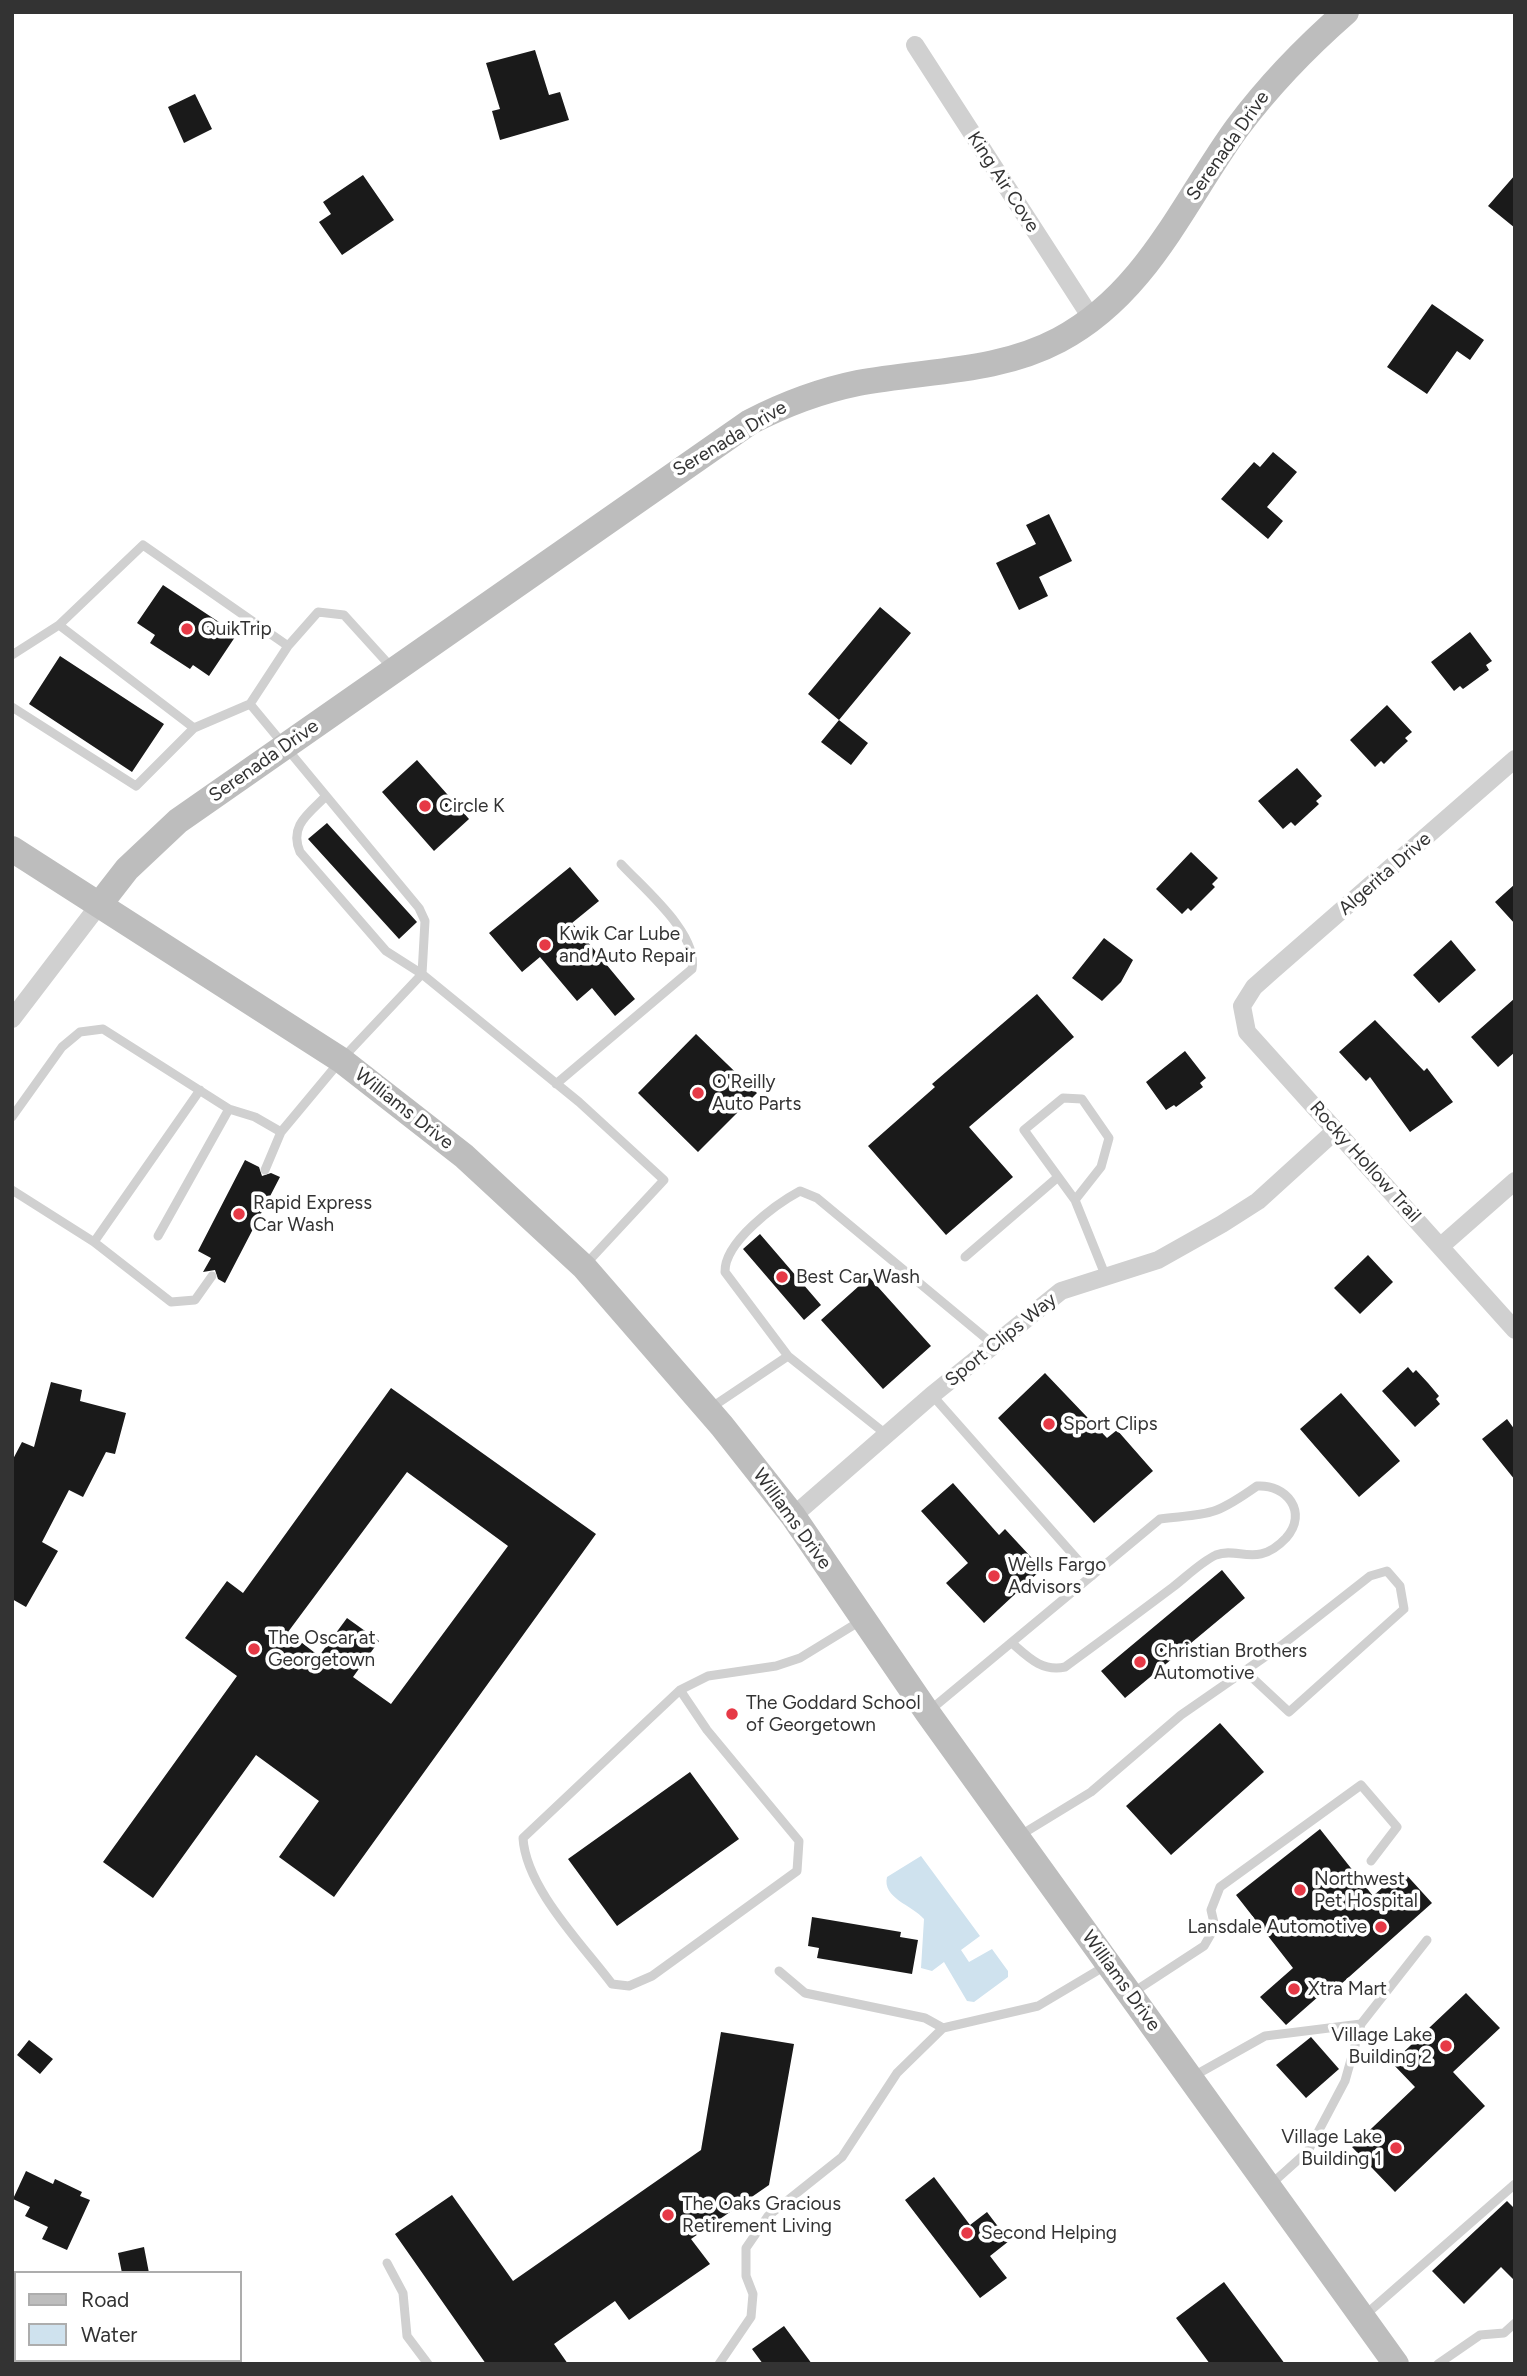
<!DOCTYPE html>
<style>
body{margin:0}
#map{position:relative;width:1527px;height:2376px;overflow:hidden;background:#fff;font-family:Figtree,sans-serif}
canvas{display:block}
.frame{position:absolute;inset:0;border:14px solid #333;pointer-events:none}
.legend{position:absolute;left:14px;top:2271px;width:228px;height:91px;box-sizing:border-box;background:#fff;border:2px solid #adadad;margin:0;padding:9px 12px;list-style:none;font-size:21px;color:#333}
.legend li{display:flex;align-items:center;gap:14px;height:35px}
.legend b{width:35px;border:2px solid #adadad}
</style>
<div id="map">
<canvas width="1527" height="2376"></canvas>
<div class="frame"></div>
<ul class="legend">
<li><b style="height:9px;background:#bdbdbd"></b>Road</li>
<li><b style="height:19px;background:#cfe2ee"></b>Water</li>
</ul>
</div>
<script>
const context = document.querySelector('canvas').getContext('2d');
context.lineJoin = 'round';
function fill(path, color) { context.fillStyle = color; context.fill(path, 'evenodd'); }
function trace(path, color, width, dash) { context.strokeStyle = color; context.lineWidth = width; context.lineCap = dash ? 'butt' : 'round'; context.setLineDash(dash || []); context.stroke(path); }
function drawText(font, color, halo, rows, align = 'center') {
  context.font = font + ' Figtree,sans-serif'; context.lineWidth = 7; context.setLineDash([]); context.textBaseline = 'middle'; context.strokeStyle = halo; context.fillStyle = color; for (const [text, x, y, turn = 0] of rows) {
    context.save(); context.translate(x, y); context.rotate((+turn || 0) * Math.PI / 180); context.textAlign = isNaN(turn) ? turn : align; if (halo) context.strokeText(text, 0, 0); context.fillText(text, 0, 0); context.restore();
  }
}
fill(new Path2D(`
 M921,1856L980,1936L961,1950L969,1962L992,1949L1008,1971V1977L974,2002L967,2001L944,1962L932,1971L921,1968L924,1919C912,1905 882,1898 887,1877Z`), '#cfe2ee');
fill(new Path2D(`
 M535,50L549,95L560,92L569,120L500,140L492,111L500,109L486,63Z
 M195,94L212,129L184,143L168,107Z
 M363,175L394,220L342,255L319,222L331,214L323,202Z
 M1515,175V228L1488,206Z
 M1432,304L1484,340L1470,360L1457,351L1427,394L1387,367Z
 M1273,452L1297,472L1267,507L1283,521L1268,539L1221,499L1254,462L1260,467Z
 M1049,514L1072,561L1039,577L1048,596L1019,610L996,563L1036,544L1026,525Z
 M163,585L237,634L209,676L193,665L190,669L150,643L155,635L137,623Z
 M880,607L911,633L839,720L808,694Z
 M1470,632L1492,661L1486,665L1489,670L1463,689L1460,686L1454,691L1431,662Z
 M60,656L164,724L132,772L29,704Z
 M1387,705L1412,732L1405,738L1408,741L1395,753L1384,764L1381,761L1375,767L1350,740Z
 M839,720L868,743L851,765L821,742Z
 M417,760L469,819L434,851L382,792Z
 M1297,768L1322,796L1316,801L1319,804L1295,826L1291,822L1283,829L1258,801Z
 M327,823L417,922L399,939L308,839Z
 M1191,852L1218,878L1212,884L1215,887L1191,911L1188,908L1182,914L1156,889Z
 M570,867L599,901L572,923L635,999L615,1016L592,988L577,1001L540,957L522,972L489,933Z
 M1515,884V924L1495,902Z
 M1104,938L1133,960L1121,982L1102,1001L1072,978Z
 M1451,940L1476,970L1439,1003L1413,975Z
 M1037,994L1074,1037L969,1127L1013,1177L946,1235L868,1146L935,1087L932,1084Z
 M1515,998V1052L1498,1067L1471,1037Z
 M1375,1020L1424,1071L1427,1068L1453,1102L1410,1132L1370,1077L1366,1081L1339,1052Z
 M696,1034L757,1093L698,1152L638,1093Z
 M1185,1051L1206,1078L1200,1083L1203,1087L1176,1107L1174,1105L1166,1110L1146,1082Z
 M245,1160L259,1167L262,1176L271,1173L280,1177L225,1283L218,1279L215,1270L203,1272L211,1258L198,1251Z
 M760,1234L821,1305L804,1320L743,1249Z
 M1368,1255L1393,1282L1360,1314L1334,1288Z
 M869,1277L931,1346L883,1389L821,1320Z
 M1408,1367L1413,1373L1416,1370L1428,1383L1439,1396L1436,1399L1440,1404L1415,1427L1382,1391Z
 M1045,1373L1107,1438L1117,1430L1153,1471L1094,1523L998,1418Z
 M51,1382L82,1390L80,1401L126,1413L115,1454L106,1452L83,1497L69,1490L42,1542L58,1551L26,1607L12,1599V1461L22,1442L34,1447Z
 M391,1388L596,1534L334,1897L279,1857L319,1801L256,1755L153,1898L103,1862L237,1676L185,1638L227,1581L243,1593ZM407,1472L508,1546L391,1704L353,1677L379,1641L347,1618L319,1656L288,1632Z
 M1341,1393L1400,1461L1359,1497L1300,1429Z
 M1507,1419L1515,1430V1480L1482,1439Z
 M953,1483L999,1535L1005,1529L1042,1569L984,1623L946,1583L968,1563L921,1511Z
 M1222,1570L1245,1598L1125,1698L1101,1671Z
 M1220,1723L1264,1772L1171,1855L1126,1806Z
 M690,1772L739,1839L617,1926L568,1859Z
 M1320,1829L1373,1896L1402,1870L1432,1903L1340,1985L1336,1981L1286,2025L1260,1997L1293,1968L1236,1895Z
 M812,1917L901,1932L900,1937L918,1940L912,1974L817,1958L819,1948L808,1946Z
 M1466,1993L1500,2028L1453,2072L1485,2106L1395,2192L1352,2147L1415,2087L1392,2063Z
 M721,2032L794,2044L769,2185L691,2239L710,2264L629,2320L615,2301L554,2344L568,2364H486L395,2234L452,2195L513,2281L701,2150Z
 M1311,2037L1339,2069L1306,2098L1276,2065Z
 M29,2040L53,2059L40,2074L17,2055Z
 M26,2171L53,2184L55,2179L82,2192L80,2196L90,2200L67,2250L42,2239L48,2227L25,2216L30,2207L13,2199Z
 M934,2177L970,2225L987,2212L1009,2241L990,2256L1007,2278L980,2298L905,2200Z
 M1507,2201L1515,2209V2281L1501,2267L1464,2304L1432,2271Z
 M144,2247L149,2273H122L118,2253Z
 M1224,2282L1285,2364H1210L1176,2318Z
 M784,2326L812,2364H763L752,2349Z`), '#1a1a1a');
trace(new Path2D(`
 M59,625L143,545L288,646L318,612L344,615L393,669
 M12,655L59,625L194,728L250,704L419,908L425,921L422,974L341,1060L281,1132L255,1117L229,1109L103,1029L80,1032L62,1047L12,1117
 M250,704L288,646
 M12,707L136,786L194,728
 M325,797C308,814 289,826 300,852L386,951L422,974L579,1102L664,1180L585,1265
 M556,1084L692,969C699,934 644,889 621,864
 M265,1170L281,1132
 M12,1190L94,1242L171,1302L195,1300L212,1276
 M1075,1200L1024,1130L1063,1098L1082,1099L1109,1138L1101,1167L1075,1200L1106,1277
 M158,1236L229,1109
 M94,1242L200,1090
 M965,1257L1058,1177
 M788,1356L887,1435
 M932,1395L1092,1576
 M709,1409L788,1356L725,1272C724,1242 776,1204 800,1191L817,1198L994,1345
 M680,1690L707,1730L799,1841L797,1871L652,1976L629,1986L612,1984C582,1944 526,1888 523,1838L680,1690L708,1676L776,1666L800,1658L862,1620
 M929,1711L1160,1519C1211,1513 1213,1517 1257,1486C1286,1484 1309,1512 1286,1538C1257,1569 1238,1546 1216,1555C1201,1562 1186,1577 1173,1587C1137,1614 1101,1641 1065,1667C1042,1672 1028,1657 1012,1643
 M1019,1836L1091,1792L1181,1715L1282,1645L1370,1576L1387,1571L1400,1586L1404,1609L1289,1712L1245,1671
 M779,1971L805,1993L925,2018L943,2028
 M1132,1993L1204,1946L1215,1927L1211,1910L1220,1887L1361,1785L1397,1827L1371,1861
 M1192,2077L1265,2036L1361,2024L1427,1940
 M1269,2186L1308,2151L1345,2081L1361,2024
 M387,2263L403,2293L407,2336L428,2364
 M1364,2316L1515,2184
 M719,2364L751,2317L753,2294L746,2276V2248L768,2216L842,2157L897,2073L943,2028L1038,2006L1107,1965
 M1438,2364L1480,2335L1504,2333L1515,2323`), '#d0d0d0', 9);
trace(new Path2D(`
 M915,45L1092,319
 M1515,759L1272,971L1254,987L1242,1006L1247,1032L1515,1330
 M12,1019L99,905
 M1441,1246L1515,1181
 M793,1516L932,1395L1061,1291L1158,1260L1222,1224L1258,1201L1335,1131`), '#d0d0d0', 18);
trace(new Path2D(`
 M12,849L341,1060L464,1156L584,1267L722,1426L793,1516L927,1712L1396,2364
 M99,905L127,869L178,821L750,422C785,404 819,391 858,383C926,370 997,373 1059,340C1146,294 1182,204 1237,128C1269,85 1306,47 1346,12`), '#bdbdbd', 26);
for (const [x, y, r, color] of [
 [187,629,7,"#e63946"],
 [425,806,7,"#e63946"],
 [545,945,7,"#e63946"],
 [698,1093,7,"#e63946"],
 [239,1214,7,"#e63946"],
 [782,1277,7,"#e63946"],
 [1049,1424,7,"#e63946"],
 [994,1576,7,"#e63946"],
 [254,1649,7,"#e63946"],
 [1140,1662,7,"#e63946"],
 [732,1714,7,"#e63946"],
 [1300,1890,7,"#e63946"],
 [1381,1927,7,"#e63946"],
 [1294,1989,7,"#e63946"],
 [1446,2046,7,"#e63946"],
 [1396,2148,7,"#e63946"],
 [668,2215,7,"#e63946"],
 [967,2233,7,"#e63946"]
]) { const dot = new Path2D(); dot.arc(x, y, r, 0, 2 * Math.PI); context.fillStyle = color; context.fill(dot); trace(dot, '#fff', 2.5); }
drawText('19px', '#333', '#fff', [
 ["Serenada Drive",1228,146,-55],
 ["King Air Cove",1003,182,57],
 ["Serenada Drive",730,439,-31],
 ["Serenada Drive",264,761,-35],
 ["Algerita Drive",1385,874,-41],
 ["Williams Drive",404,1109,38],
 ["Rocky Hollow Trail",1365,1162,48],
 ["Sport Clips Way",1001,1340,-39],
 ["Williams Drive",792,1519,54],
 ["Williams Drive",1121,1981,54]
]);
drawText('19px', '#333', '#fff', [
 ["QuikTrip",201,629],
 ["Circle K",439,806],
 ["Kwik Car Lube",559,934],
 ["and Auto Repair",559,956],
 ["O'Reilly",712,1082],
 ["Auto Parts",712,1104],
 ["Rapid Express",253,1203],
 ["Car Wash",253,1225],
 ["Best Car Wash",796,1277],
 ["Sport Clips",1063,1424],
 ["Wells Fargo",1008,1565],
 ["Advisors",1008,1587],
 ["The Oscar at",268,1638],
 ["Georgetown",268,1660],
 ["Christian Brothers",1154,1651],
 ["Automotive",1154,1673],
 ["The Goddard School",746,1703],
 ["of Georgetown",746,1725],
 ["Northwest",1314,1879],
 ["Pet Hospital",1314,1901],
 ["Lansdale Automotive",1367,1927,"right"],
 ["Xtra Mart",1308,1989],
 ["Village Lake",1432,2035,"right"],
 ["Building 2",1432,2057,"right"],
 ["Village Lake",1382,2137,"right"],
 ["Building 1",1382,2159,"right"],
 ["The Oaks Gracious",682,2204],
 ["Retirement Living",682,2226],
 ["Second Helping",981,2233]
], 'left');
</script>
